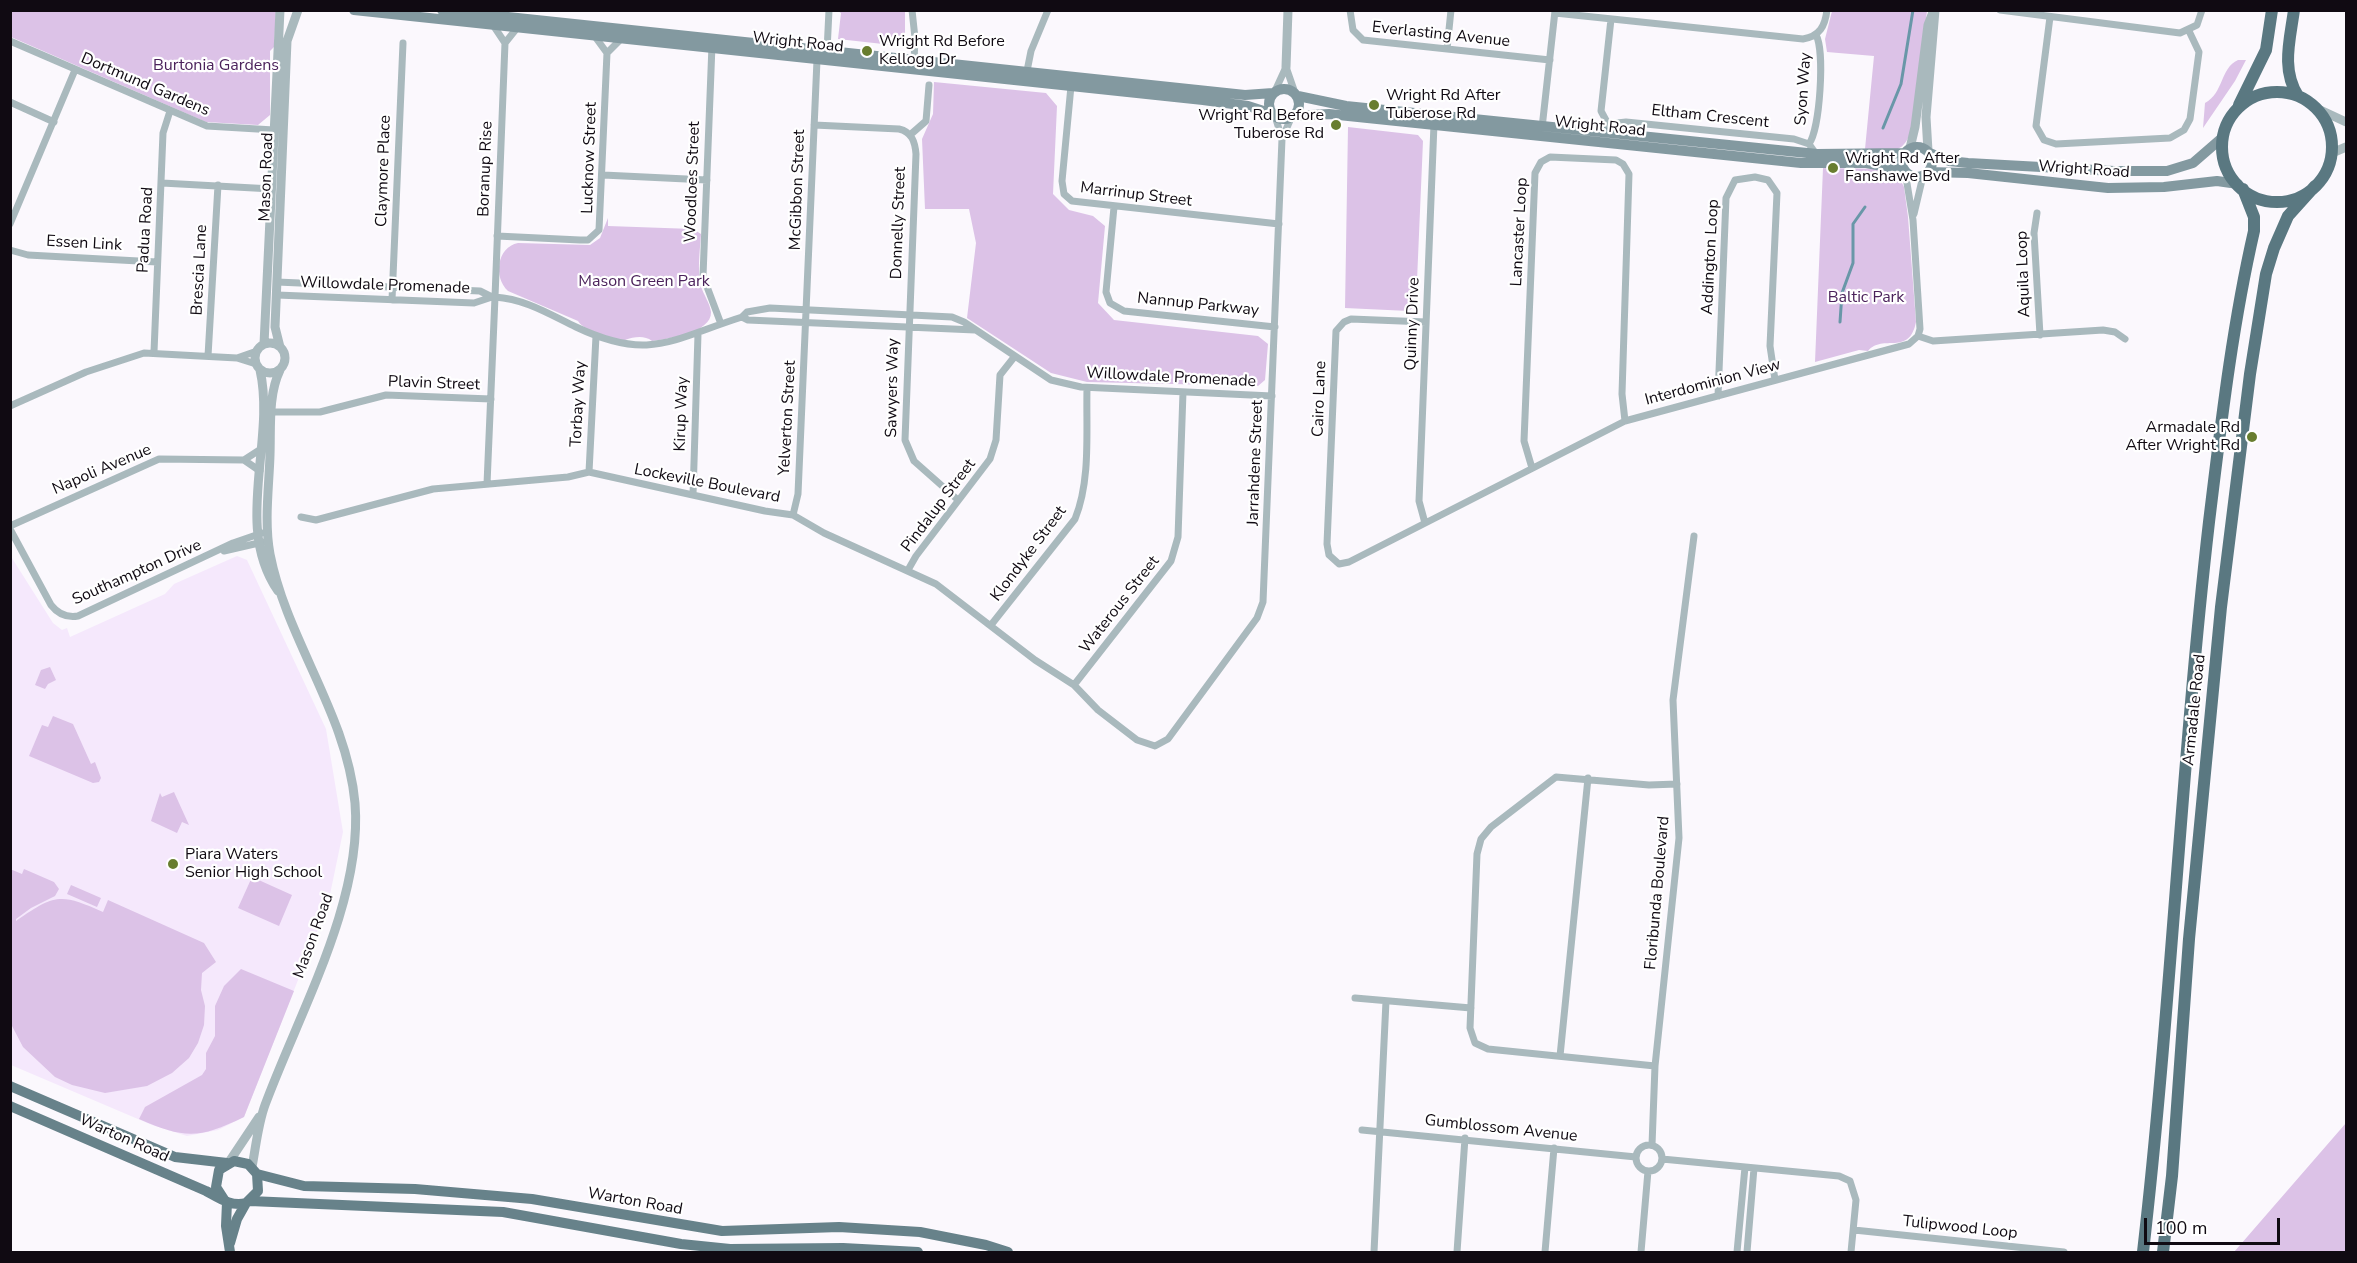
<!DOCTYPE html>
<style>
body{margin:0}
#map{position:relative;width:2357px;height:1263px;overflow:hidden;background:#fbf8fd;font-family:"Nunito Sans",sans-serif}
canvas{display:block}
.frame{position:absolute;inset:0;border:12px solid #100a12;pointer-events:none}
.scale{position:absolute;left:2144px;top:1218px;width:136px;height:27px;box-sizing:border-box;border:3px solid #100a12;border-top:0;padding-left:8px;font-size:18px;line-height:21px;white-space:nowrap;color:#100a12;-webkit-text-stroke:4px #fff;paint-order:stroke}
</style>
<div id="map">
<canvas width="2357" height="1263"></canvas>
<div class="frame"></div>
<div class="scale">100 m</div>
</div>
<script>
const context = document.querySelector('canvas').getContext('2d');
context.lineJoin = 'round';
function fill(path, color) { context.fillStyle = color; context.fill(path, 'evenodd'); }
function trace(path, color, width, dash) { context.strokeStyle = color; context.lineWidth = width; context.lineCap = dash ? 'butt' : 'round'; context.setLineDash(dash || []); context.stroke(path); }
function drawText(font, color, halo, rows, align = 'center') {
  context.font = font + ' "Nunito Sans",sans-serif'; context.lineWidth = 4.5; context.setLineDash([]); context.textBaseline = 'middle'; context.strokeStyle = halo; context.fillStyle = color; for (const [text, x, y, turn = 0] of rows) {
    context.save(); context.translate(x, y); context.rotate((+turn || 0) * Math.PI / 180); context.textAlign = isNaN(turn) ? turn : align; if (halo) context.strokeText(text, 0, 0); context.fillText(text, 0, 0); context.restore();
  }
}
fill(new Path2D(`
 M10,555L53,623L62,630L67,628L70,637L165,594L174,584L237,556L247,560L326,729L343,832L328,904L244,1117L218,1130L187,1136L152,1125L11,1065Z`), '#f5e8fc');
fill(new Path2D(`
 M10,11H276L274,47L270,51V115L258,125L206,122L11,37Z
 M838,11H905V35L898,44L892,45L838,39L841,13Z
 M1832,11H1927L1911,131C1902,157 1889,150 1865,149L1874,56L1827,52L1825,39Z
 M2238,60H2246L2235,81L2203,128L2205,103C2224,93 2220,68 2238,60Z
 M934,82L1046,93L1057,106L1053,194L1069,210L1093,216L1105,226L1098,303L1114,320L1258,336L1268,344L1265,380L1258,386L1087,382L1051,373L967,318L976,243L969,209H925L922,139L933,114Z
 M1348,127L1418,135L1423,141L1416,304L1409,311L1345,308Z
 M1823,168L1886,169L1899,177L1904,187L1908,217L1916,322C1909,357 1883,333 1868,351L1859,350L1815,362Z
 M608,218V226L693,229L701,234C700,251 697,269 701,286C703,294 710,303 711,312C712,333 667,339 652,341C644,335 634,337 625,340C614,343 583,330 578,321L508,291C493,277 497,247 518,243L590,245L600,238Z
 M50,667L56,680L48,684L45,689L35,685L41,670Z
 M53,716L73,724L91,764L95,762L101,778L99,782L93,783L29,756L42,725L48,727Z
 M174,792L189,825L182,822L177,833L151,821L160,793L162,797Z
 M10,869L22,874L24,869L54,882L59,889L55,896L31,908L16,919V921C55,894 60,893 103,912L108,900L204,943L216,962L202,973L201,990L205,1006L204,1025L198,1043L189,1058L172,1073L147,1086L105,1093L72,1085L55,1077L23,1047L11,1024Z
 M252,877L292,895L279,926L238,908Z
 M71,885L101,898L97,907L67,894Z
 M241,969L294,991L244,1117C199,1139 185,1139 139,1119L145,1107L202,1075L206,1069V1053L215,1036V1006L224,986Z
 M2346,1123V1252H2234Z`), '#dcc2e7');
trace(new Path2D(`
 M1883,128L1901,84L1913,10
 M1840,322L1842,293L1853,263V224L1865,207`), '#6997a8', 3);
trace(new Path2D(`
 M912,10L915,38L914,62
 M1350,10L1353,30L1363,40L1550,60
 M2000,10L2180,33L2197,25L2202,10
 M1555,13L1803,39C1820,36 1825,26 1827,10
 M2050,17L2036,126L2044,140L2056,144L2170,138L2184,130L2190,119L2199,52L2189,31
 M493,25L505,43L495,297C525,299 549,314 576,327C650,362 672,339 742,317L747,312L770,308L952,317L964,322L1051,380L1081,387L1272,396
 M10,41L207,126L274,130
 M505,43L517,28
 M712,45L703,276L721,324
 M1447,49L1451,10
 M827,51L829,10
 M607,53L620,40
 M1286,67L1295,93
 M1026,76L1031,51L1048,10
 M1071,86L1062,181L1064,194L1072,201L1279,224
 M1275,91L1286,67
 M10,102L54,122
 M1275,116L1282,139
 M1608,124L1601,111L1611,19
 M814,125L899,129C912,132 915,142 916,154L905,440L914,461L958,500
 M1542,128L1555,11
 M1598,132L1608,124L1626,122L1794,139L1809,144L1816,154
 M910,135L926,121L929,85
 M1809,144C1820,129 1825,51 1816,35
 M1905,171L1913,220L1920,329L1918,336
 M603,175L707,180
 M162,183L272,189
 M1114,207L1106,292L1110,303L1124,311L1275,327
 M2037,213L2034,233L2040,335
 M1914,214L1923,176
 M10,224L75,70
 M497,236L580,240H588L599,230L607,53L596,38
 M10,250L28,255L157,262
 M277,282L480,291L492,297
 M277,295L474,303L492,297
 M392,300L403,43
 M742,317L748,320L975,330
 M1426,322L1351,319L1344,322L1336,331L1327,544L1329,555L1339,564L1349,562L1625,421L1909,344L1918,336L1933,341L2103,330L2115,332L2125,339
 M154,352L163,133L170,111
 M208,356L218,185
 M237,358L257,351
 M1718,396L1726,198L1735,180L1755,177L1768,180L1777,193L1770,346L1775,380
 M10,406L86,372L144,353L237,358L256,364
 M272,412H320L386,395L491,399
 M244,460L261,449
 M1532,468L1524,441L1535,173L1541,162L1550,157L1616,160L1623,164L1629,174L1622,394L1625,421
 M589,472L596,336
 M487,484L495,297H492
 M693,495L698,334
 M793,515L798,494L817,60
 M301,517L316,520L433,489L568,477L589,472L765,511L793,515L824,533L936,584L1035,660L1074,685L1098,710L1137,740L1155,746L1168,739L1257,618L1263,602L1282,139L1291,118
 M1425,523L1419,501L1434,124
 M10,526L159,459L244,460L260,471
 M10,529L51,605C58,614 66,618 78,616L233,543L262,533
 M224,551L263,542
 M908,570L916,556L990,459L996,440L1000,375L1015,356
 M991,625L1075,519C1091,480 1086,430 1087,388
 M1074,685L1171,561L1178,537L1183,392
 M1355,998L1471,1008
 M1560,1056L1588,778
 M1655,1066L1488,1049L1475,1043L1470,1028L1477,854L1481,839L1491,827L1556,777L1649,785L1677,784
 M1362,1130L1636,1157
 M1652,1145L1655,1066L1679,838L1673,700L1694,536
 M1636 1158a13 13 0 1 1 26 0a13 13 0 1 1-26 0Z
 M1662,1159L1839,1176L1850,1181L1856,1200L1851,1252
 M1854,1230L2064,1252
 M1374,1252L1386,1001
 M1457,1252L1465,1138
 M1545,1252L1554,1148
 M1641,1252L1648,1171
 M1737,1252L1745,1167
 M1747,1252L1754,1168`), '#a9b9bd', 7);
trace(new Path2D(`
 M1286,67L1288,10
 M2316,108L2346,122
 M1910,148L1915,127L1928,25L1933,12
 M1928,151L1926,117L1935,10
 M2332,153L2346,147
 M255 358a15 15 0 1 1 30 0a15 15 0 1 1-30 0Z
 M264,344L280,10
 M280,347L275,327L287,41L298,10
 M260,370C276,441 233,526 278,591
 M229,1162L259,1117
 M252,1167C256,1146 258,1124 265,1105C299,1013 363,901 355,803C347,714 287,641 270,554C264,522 269,487 270,455C271,427 268,395 280,370`), '#a9b9bd', 9);
trace(new Path2D(`
 M354,10L1203,100L1248,106L1273,114
 M442,10L1245,95L1273,93
 M1269 104a15 15 0 1 1 30 0a15 15 0 1 1-30 0Z
 M1298,96L1346,106L1817,154L1904,153
 M1293,116L1329,114L1801,163H1866L1904,170
 M1902 162a15 15 0 1 1 30 0a15 15 0 1 1-30 0Z
 M1930,153L1949,161L1968,163L2114,171H2167L2193,163L2223,137
 M1928,172L1968,173L2108,188L2164,187L2217,181L2238,184`), '#8399a0', 10);
trace(new Path2D(`
 M10,1086L175,1157L227,1163
 M10,1106L206,1191C219,1198 231,1207 246,1203L258,1191L257,1174L248,1164L234,1161L219,1170L216,1187L225,1201
 M257,1174L304,1186L415,1189L532,1199L722,1231L839,1227L920,1232L986,1245L1008,1252
 M250,1201L503,1212L681,1244L730,1249L843,1248L918,1252
 M227,1202L226,1226L230,1252
 M230,1243L237,1219L246,1203`), '#67828a', 10);
trace(new Path2D(`
 M2294,10C2290,40 2281,69 2298,96
 M2222 147a55 55 0 1 1 110 0a55 55 0 1 1-110 0Z
 M2239,105L2266,50L2272,10
 M2143,1252C2171,1009 2181,765 2209,522C2221,424 2232,327 2254,231V217L2243,189
 M2163,1252L2172,1176L2189,939L2221,607L2250,374L2266,274L2274,248L2288,216L2315,186`), '#5a7881', 12);
for (const [x, y, r, color] of [
 [867,51,6,"#687d2f"],
 [1374,105,6,"#687d2f"],
 [1336,125,6,"#687d2f"],
 [1833,168,6,"#687d2f"],
 [2252,437,6,"#687d2f"],
 [173,864,6,"#687d2f"]
]) { const dot = new Path2D(); dot.arc(x, y, r, 0, 2 * Math.PI); context.fillStyle = color; context.fill(dot); trace(dot, '#fff', 2); }
drawText('16px', '#100a12', '#fff', [
 ["Everlasting Avenue",1441,35,6],
 ["Wright Road",798,43,6],
 ["Dortmund Gardens",145,85,23],
 ["Syon Way",1804,89,-86],
 ["Eltham Crescent",1710,117,6],
 ["Wright Road",1600,127,6],
 ["Lucknow Street",590,158,-88],
 ["Boranup Rise",486,169,-88],
 ["Wright Road",2084,170,4],
 ["Claymore Place",384,171,-88],
 ["Mason Road",267,177,-88],
 ["Woodloes Street",693,182,-88],
 ["McGibbon Street",798,190,-88],
 ["Marrinup Street",1136,195,7],
 ["Donnelly Street",899,223,-88],
 ["Padua Road",146,230,-87],
 ["Lancaster Loop",1520,232,-87],
 ["Essen Link",84,244,3],
 ["Addington Loop",1711,257,-87],
 ["Brescia Lane",200,270,-87],
 ["Aquila Loop",2024,274,-92],
 ["Willowdale Promenade",385,286,2],
 ["Nannup Parkway",1198,305,6],
 ["Quinny Drive",1413,324,-88],
 ["Willowdale Promenade",1171,378,3],
 ["Interdominion View",1713,383,-15],
 ["Plavin Street",434,384,2],
 ["Sawyers Way",893,388,-89],
 ["Cairo Lane",1320,399,-88],
 ["Torbay Way",579,404,-87],
 ["Kirup Way",682,414,-88],
 ["Yelverton Street",788,418,-87],
 ["Jarrahdene Street",1256,463,-88],
 ["Napoli Avenue",102,470,-23],
 ["Lockeville Boulevard",707,484,11],
 ["Pindalup Street",939,506,-53],
 ["Klondyke Street",1029,554,-53],
 ["Southampton Drive",137,573,-24],
 ["Waterous Street",1120,605,-52],
 ["Armadale Road",2195,710,-84],
 ["Floribunda Boulevard",1658,893,-85],
 ["Mason Road",314,936,-70],
 ["Gumblossom Avenue",1501,1129,6],
 ["Warton Road",124,1139,24],
 ["Warton Road",635,1202,10],
 ["Tulipwood Loop",1960,1228,6]
]);
drawText('16px', '#100a12', '#fff', [
 ["Wright Rd Before",879,42],
 ["Kellogg Dr",879,60],
 ["Wright Rd After",1386,96],
 ["Tuberose Rd",1386,114],
 ["Wright Rd Before",1324,116,"right"],
 ["Tuberose Rd",1324,134,"right"],
 ["Wright Rd After",1845,159],
 ["Fanshawe Bvd",1845,177],
 ["Armadale Rd",2240,428,"right"],
 ["After Wright Rd",2240,446,"right"],
 ["Piara Waters",185,855],
 ["Senior High School",185,873]
], 'left');
drawText('16px', '#4b225b', '#fff', [
 ["Burtonia Gardens",216,66],
 ["Mason Green Park",644,282],
 ["Baltic Park",1866,298]
]);
</script>
